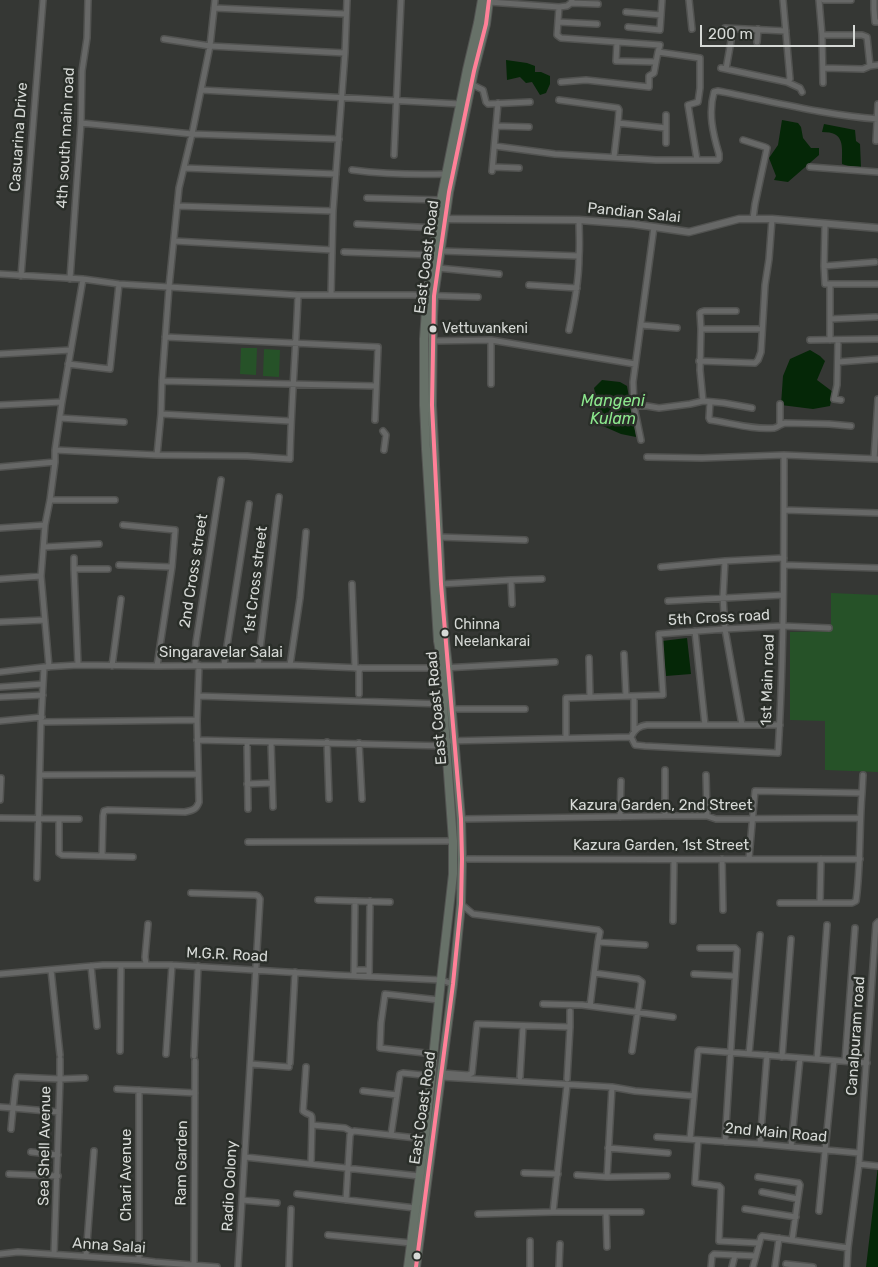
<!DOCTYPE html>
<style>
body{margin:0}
#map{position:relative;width:878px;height:1267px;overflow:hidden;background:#353734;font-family:Rubik,sans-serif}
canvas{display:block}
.scale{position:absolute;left:700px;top:25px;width:155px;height:22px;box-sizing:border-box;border:2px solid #d6d9d6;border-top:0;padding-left:6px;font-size:15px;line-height:18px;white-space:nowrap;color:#d6d9d6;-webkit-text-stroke:4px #2a2e29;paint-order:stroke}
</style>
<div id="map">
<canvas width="878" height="1267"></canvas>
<div class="scale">200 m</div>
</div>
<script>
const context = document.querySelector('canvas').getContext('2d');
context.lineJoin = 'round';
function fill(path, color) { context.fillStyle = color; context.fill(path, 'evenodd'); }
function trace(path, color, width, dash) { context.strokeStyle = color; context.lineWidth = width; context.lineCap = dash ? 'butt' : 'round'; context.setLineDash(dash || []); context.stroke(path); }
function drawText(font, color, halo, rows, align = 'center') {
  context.font = font + ' Rubik,sans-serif'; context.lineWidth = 5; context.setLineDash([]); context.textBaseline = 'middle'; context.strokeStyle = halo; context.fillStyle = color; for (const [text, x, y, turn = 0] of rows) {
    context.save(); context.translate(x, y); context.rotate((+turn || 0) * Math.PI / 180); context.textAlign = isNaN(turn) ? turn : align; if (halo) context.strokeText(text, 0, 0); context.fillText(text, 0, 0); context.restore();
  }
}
fill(new Path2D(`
 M241,348H257L256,375L240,374Z
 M264,349L280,350L279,377L263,376Z
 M831,593L878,595V772L825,770V721L790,720V632L831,631Z`), '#265228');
fill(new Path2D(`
 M506,60L527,63L535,66V72H541L550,76V84L546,93L540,95L532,82L526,83L520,77L507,80Z
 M782,120L798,123L801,127L803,138L811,148H819V155L788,182L774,180L776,176L769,158L778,145Z
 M824,124L855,130L856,141L860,144L861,167L848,166L842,164C842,145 845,132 822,132Z
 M810,350L820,356L825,361L817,380L833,392L830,406L813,409L781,405L783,376L790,359Z
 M602,380L620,382L627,386L636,437L621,434L596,423V397L594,388Z
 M687,638L691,674L666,676L662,641Z
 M878,1166V1267H866Z`), '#052707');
const minor = new Path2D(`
 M689,0L692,29
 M819,0L822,35L823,83
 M824,0H851
 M874,0V9L875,22H878
 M489,2L559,7L557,35L561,38L660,45L658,52L700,58V88L698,102L688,105L697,160
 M571,3L598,4
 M559,7L567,6L571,3L572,0
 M214,8L346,14
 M626,12L661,15
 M558,22L597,24
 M628,27L660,30L662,0
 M725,28L786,31
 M822,35H862L867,37L870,66
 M164,39L210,46L345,53
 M617,42L616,61L656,62L658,52
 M757,42L758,29
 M721,68L787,82L790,79L783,0
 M823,68L863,69L870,66L878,65
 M726,69L731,41
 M561,82L586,80L649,87V76L654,73L656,62
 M787,82L800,88L802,92
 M471,84L483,90L486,102L488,104L530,102
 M201,90L460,104
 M559,100L618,108L619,110L618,123
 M81,123L192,134L339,139
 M496,126L529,127
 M666,128V115
 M743,140L765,147L767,148L755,204L753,219
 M876,141L878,104
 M495,146L555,154L656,160H718L719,159V154C713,134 708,113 714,92L718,91C771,101 824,115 878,119
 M394,155L401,0
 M614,157L618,123L666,128V143
 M493,167L519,168
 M810,167L878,172
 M184,168L336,174
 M352,170C383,174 415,175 446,174
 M492,171L498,103
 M367,198L441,200
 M177,206L333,211
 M357,224L437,228
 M825,224L824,266L825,284H878
 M174,241L332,250
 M441,251L579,256
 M344,252L433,255
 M824,266L875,262
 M438,268L499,274
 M0,274L83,279L119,284L169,287L298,295H412L478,297
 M21,276L43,0
 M70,279L81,123L82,71L87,38L88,0
 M529,285L577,288
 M331,295L333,211L345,53L347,0
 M830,319L876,317
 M641,325L677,328
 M701,329H758
 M569,330C574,305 579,281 579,256C580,244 579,232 579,220
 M165,337L378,347L375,420
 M491,340V384
 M810,340L878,339
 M830,340V284
 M838,340L837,385L834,399L841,400
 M432,341L491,340L635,364
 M0,354L71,350
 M699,361L755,363L758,360L761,352L765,285L769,259L772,219
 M838,362L878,359
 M68,364L110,369L119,284
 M162,381L376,386
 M703,401L700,370L701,329L700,313L701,312L704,311H736
 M710,402L709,418L710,420C731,423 753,430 774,428C779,427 780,424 785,423L829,424L851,426
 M780,404V425
 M0,405L62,402
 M634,406H647L659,408L690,404L703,401L724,403L752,408
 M161,414L290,421
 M60,418L124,422
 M383,431L386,435L384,450
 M641,440L634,406L633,382L654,227
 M55,450L157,455L247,456L290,459C291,404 296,350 298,295
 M157,455L161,414L162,381L169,287L179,188L192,134L210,46L215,0
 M647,457L702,458L784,455L878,459
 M874,459L878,399
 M0,467L55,462
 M50,500H115
 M784,510L878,513
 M123,525L175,530L172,567
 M0,528L45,525
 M439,537L525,540
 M44,547L99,544
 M725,561L723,597L725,629L742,725
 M119,565L172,567L157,666
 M784,565L878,568
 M661,567L725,561L784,558
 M74,569V558
 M0,579L41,576
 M511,580L542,579
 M352,584L355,668
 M441,584L511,580L512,604
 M668,601L783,595
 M0,622L45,620
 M695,631L705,725
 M624,654L626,696
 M589,658L590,697
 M78,665L74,569H108
 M195,665L196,642L221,480
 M224,665L249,504
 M258,665L279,497
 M290,665L300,598L306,532
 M112,666L121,599
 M49,667L41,576L45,525L50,500L55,462V450L62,402L83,279
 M0,672L44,667L78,665L157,666L290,665L361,668H443L555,662
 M0,687L43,684
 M359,694V671L361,668
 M198,696L443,704
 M634,696V730
 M0,697L43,695
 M451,709H525
 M0,721L42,717
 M41,722L197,720
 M631,737L635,745L645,746L778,753C784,654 784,554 784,455
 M566,738V698L663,695L659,634L725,629L782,626L829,628
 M197,740L447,746
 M446,741L631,737C635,729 639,726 647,725H780
 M247,742L248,809
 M271,742L273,807
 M327,742L329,799
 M359,743L362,799
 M40,775L198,774
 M706,775L707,816
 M247,784L272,783
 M862,793L863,775
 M0,800L1,778
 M665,816V770
 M620,817L621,781
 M0,818L79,819
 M59,819V853L62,855L133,857
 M461,819L665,816H707L716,819L860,818
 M248,842L453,841
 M102,856L103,816L104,811L108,810L185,812C193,810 196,810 199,802L197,720L199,665
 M749,858L755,791L862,793C859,829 861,865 856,901L852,903H780
 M462,859C595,860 727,859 860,859
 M722,859L723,910
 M37,878L41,722L44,667
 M191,893L256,895L258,896L260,899L238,1267
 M318,900L390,902
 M820,903L821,859
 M461,904L473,914L598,930L600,932L598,942
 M673,921L674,860
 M700,948H735L737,950L725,1142
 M146,964L145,957L148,924
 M91,966L97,1026
 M51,970L60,1055
 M354,970H369
 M594,973L638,979L642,982L632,1051
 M0,974L103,965H172L335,975L441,980L453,984
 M694,974L735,976
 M354,975L355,901
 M369,976L370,901
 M543,1004L582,1005L673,1017
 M590,1006L598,942L645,945
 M570,1027V1011
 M120,1051L121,965
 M166,1054L172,965
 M434,1054L380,1048L381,1023L385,994L439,1000
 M749,1054L760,935
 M194,1056L198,966
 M782,1057L791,939
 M60,1059V1079L85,1078
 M817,1059L827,925
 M845,1061L855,928
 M290,1063L295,972
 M251,1064L289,1067
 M306,1067L303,1111C312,1118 312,1110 312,1126
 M442,1073L468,1075L472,1073L477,1024L570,1027L567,1079
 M441,1077L612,1087L635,1091L694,1096L690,1139
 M520,1077L523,1026
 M117,1089L195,1093
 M363,1091L397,1095
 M694,1096L698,1051L699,1050L867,1063
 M0,1107L13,1108L11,1129
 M391,1135L400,1074L403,1073L432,1076
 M657,1137L760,1144L859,1153
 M698,1140L695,1183L719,1186L721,1188L719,1241L759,1243
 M760,1144L767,1055
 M791,1147L800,1058
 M608,1148L668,1153
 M31,1152L58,1155
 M245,1157L419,1176
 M311,1164L312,1125L345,1128L352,1132L354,1131L425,1139
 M859,1164L878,1166
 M524,1173L558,1174
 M9,1174L58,1176
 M577,1175L607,1177L667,1176
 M607,1177L612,1087
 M758,1177L799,1183L800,1185L792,1240
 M762,1192L798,1199
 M297,1194L415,1208
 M242,1200L277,1203
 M346,1200L350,1135L352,1132
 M745,1209L796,1217
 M819,1211L834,1061
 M553,1212L567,1085
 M606,1212L607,1247
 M478,1214L553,1212H641
 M328,1235L411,1243
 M0,1254L18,1252L139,1260L155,1262L217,1267
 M54,1254L60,1079L17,1077L16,1080L13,1108L59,1112
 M86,1256L94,1151
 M139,1260V1090
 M786,1264L813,1267
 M194,1265L195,1061
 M289,1267L291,1209
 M530,1267V1241
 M559,1267L560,1244
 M711,1267L712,1256L714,1254L756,1256
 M732,1267L735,1255
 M753,1267L761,1237L762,1236L848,1248
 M775,1267L779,1238
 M847,1267L848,1248L859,1164L876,924L878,922`);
const tertiary = new Path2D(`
 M442,219L579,220L633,224L689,232L739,219H772L878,228`);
const primary = new Path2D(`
 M408,1267L426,1127L441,980L453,874V841L443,704V668L438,641L426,449L424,405V339L427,295L441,200L467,70L478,23L482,0
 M416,1267L453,984L461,904L462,859L461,819L448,667L445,641L441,584L432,405L433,317L434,296L449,192L474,71L486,24L489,0`);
trace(minor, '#525351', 8);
trace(tertiary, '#525351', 9);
trace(primary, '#525351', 10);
trace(minor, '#676867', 5);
trace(tertiary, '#676867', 6);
trace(primary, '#677168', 8);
trace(new Path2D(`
 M416,1267L453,984L461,904L462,859L461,819L441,584L432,405L434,296L449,192L474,71L486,24L489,0`), '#ff8098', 4);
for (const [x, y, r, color] of [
 [433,329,4.5,"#d6d9d6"],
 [445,633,4.5,"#d6d9d6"],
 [417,1256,4.5,"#d6d9d6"]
]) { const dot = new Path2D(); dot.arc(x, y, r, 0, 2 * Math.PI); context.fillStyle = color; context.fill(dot); trace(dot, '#2a2e29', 2); }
drawText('14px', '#d6d9d6', '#2a2e29', [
 ["Vettuvankeni",442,329],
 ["Chinna",454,625],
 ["Neelankarai",454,642]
], 'left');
drawText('15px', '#d6d9d6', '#2a2e29', [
 ["Casuarina Drive",19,137,-86],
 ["4th south main road",66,138,-87],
 ["Pandian Salai",634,213,6],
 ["East Coast Road",427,257,-83],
 ["2nd Cross street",194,571,-81],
 ["1st Cross street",256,580,-83],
 ["5th Cross road",719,618,-3],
 ["Singaravelar Salai",221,653],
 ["1st Main road",768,680,-88],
 ["East Coast Road",437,708,-95],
 ["Kazura Garden, 2nd Street",661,806],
 ["Kazura Garden, 1st Street",661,846],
 ["M.G.R. Road",227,955,3],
 ["Canalpuram road",856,1036,-86],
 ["East Coast Road",423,1108,-82],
 ["2nd Main Road",776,1133,5],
 ["Sea Shell Avenue",45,1146,-89],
 ["Ram Garden",182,1163,-89],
 ["Chari Avenue",127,1175,-90],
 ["Radio Colony",230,1186,-87],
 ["Anna Salai",109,1246,4]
]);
drawText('italic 16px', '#8ce88d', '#2a2e29', [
 ["Mangeni",613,401],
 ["Kulam",613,419]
]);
</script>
